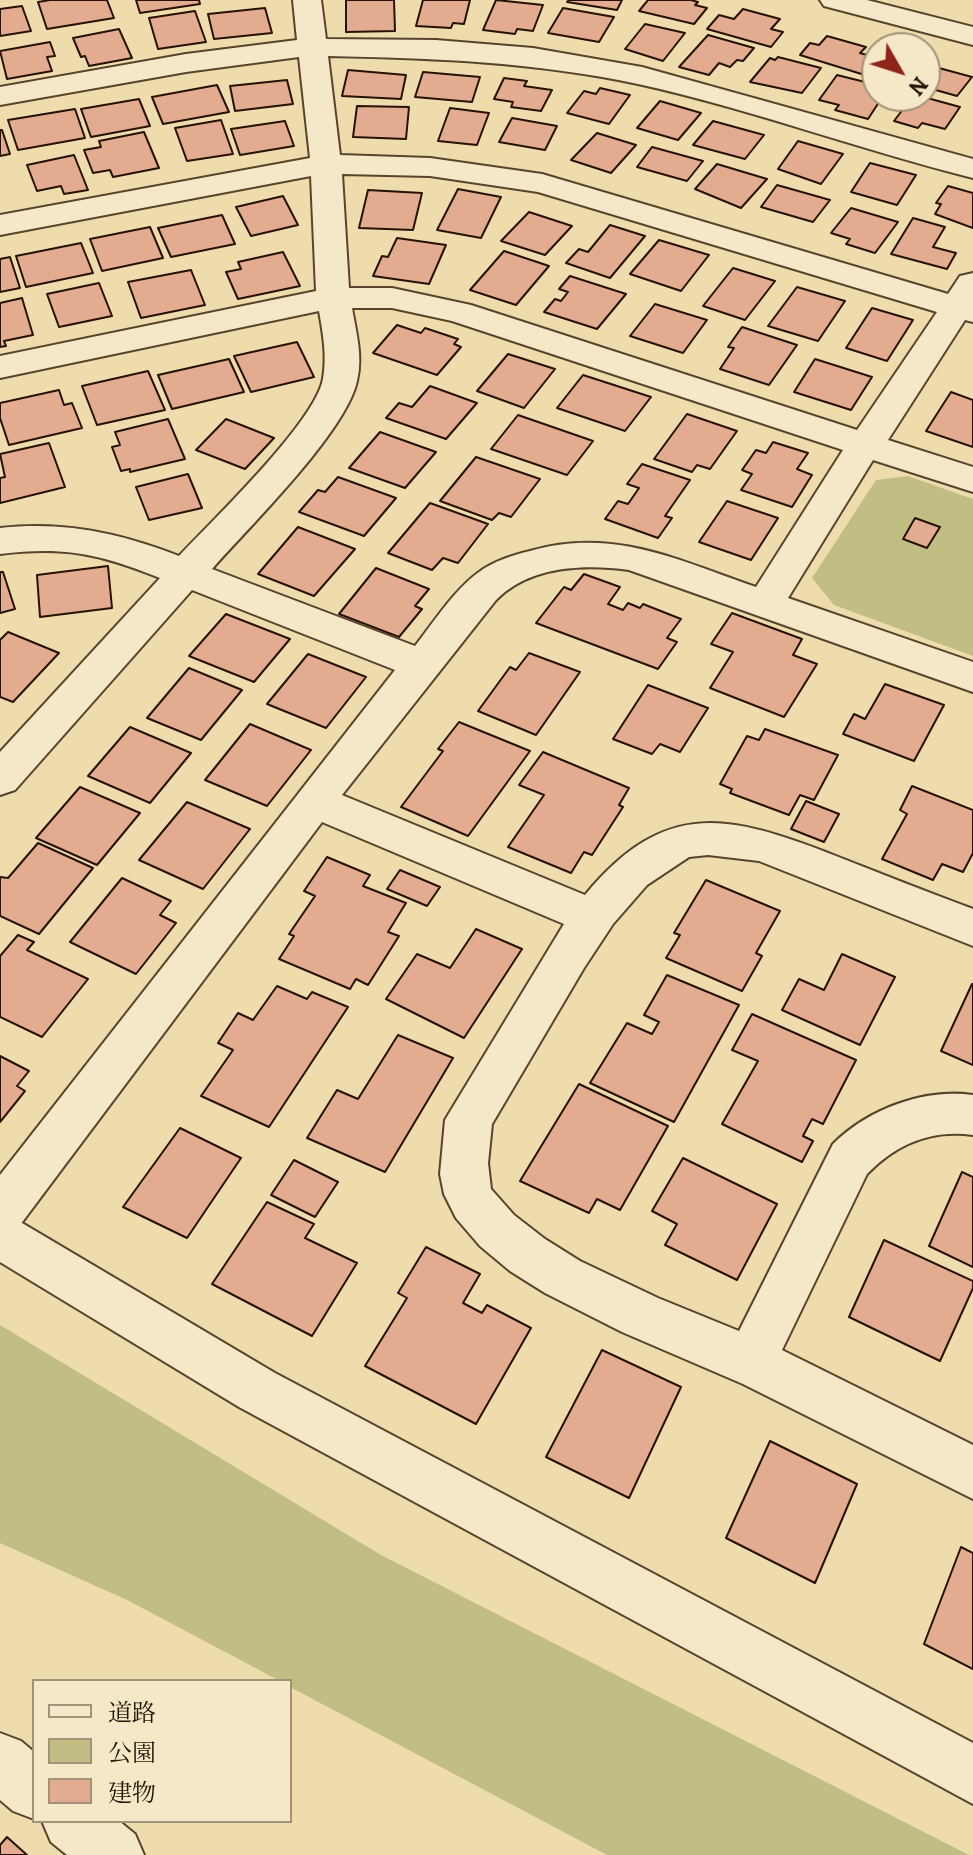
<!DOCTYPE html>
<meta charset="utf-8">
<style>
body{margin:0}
#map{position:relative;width:973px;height:1855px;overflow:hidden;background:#efdcac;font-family:Alegreya,"Noto Serif JP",serif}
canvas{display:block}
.legend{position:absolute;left:32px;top:1679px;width:260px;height:144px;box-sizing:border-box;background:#f5e8c9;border:2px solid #a2927a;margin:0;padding:10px 14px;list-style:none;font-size:24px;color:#251203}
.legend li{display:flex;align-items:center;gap:16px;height:40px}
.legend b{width:40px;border:2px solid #a2927a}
.north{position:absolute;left:861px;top:32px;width:80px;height:80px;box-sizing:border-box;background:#f5e8c9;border:2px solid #a2927a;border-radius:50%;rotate:129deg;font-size:22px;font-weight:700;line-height:32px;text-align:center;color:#251203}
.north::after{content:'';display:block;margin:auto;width:28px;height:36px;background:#8f2418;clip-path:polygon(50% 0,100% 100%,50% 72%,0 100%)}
</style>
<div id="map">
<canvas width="973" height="1855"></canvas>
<ul class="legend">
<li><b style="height:10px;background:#f5e8c9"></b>道路</li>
<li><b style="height:22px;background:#c1be84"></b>公園</li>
<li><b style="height:22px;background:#e3ab90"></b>建物</li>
</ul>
<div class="north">N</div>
</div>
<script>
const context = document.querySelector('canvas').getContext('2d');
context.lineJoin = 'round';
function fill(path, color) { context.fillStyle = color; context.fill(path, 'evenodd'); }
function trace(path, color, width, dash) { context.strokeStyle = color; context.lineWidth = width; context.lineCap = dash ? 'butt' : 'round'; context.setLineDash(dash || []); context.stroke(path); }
fill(new Path2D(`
 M908,476L973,499V656L834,605L812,578L876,480Z
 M0,1325L381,1555L969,1855H607L290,1687V1681H280L127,1600L0,1543Z`), '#c1be84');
const building = new Path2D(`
 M50,0H107L114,18L47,29L38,2Z
 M136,0H199L200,4L140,13Z
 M346,0H394L395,31L346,32Z
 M423,0H470L464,24L453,23L451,28L416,26Z
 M496,0L543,5L533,31L517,29L515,34L483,30Z
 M569,0H622L617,10L567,2Z
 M648,0H691L698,2L695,5L707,8L694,24L639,11Z
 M22,6L31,31L0,36V9Z
 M265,8L272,33L214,39L208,14Z
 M563,8L614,17L599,42L548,33Z
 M743,9L780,19L771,29L783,32L771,47L707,29L719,15L734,19Z
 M195,11L206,42L158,49L149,18Z
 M645,24L685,33L663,61L625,49Z
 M119,29L132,58L89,66L85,56L81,57L73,38Z
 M708,35L754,48L743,61L737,60L730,67L719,63L709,75L679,67Z
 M827,36L866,47L860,53L877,58V64L868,76L800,55L810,43L819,45Z
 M50,42L55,56L47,57L52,71L7,79L0,51Z
 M778,57L821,68L802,93L750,82L770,58L775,60Z
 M925,62L939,68L972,77L957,96L925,87Z
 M348,70L406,75L401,99L342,96Z
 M423,72L480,77L472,102L415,97Z
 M837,75L877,85V96H883L868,119L835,110L839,105L819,100Z
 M504,78L527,81L524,86L552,90L541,111L511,107L513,102L494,99Z
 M287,80L293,104L235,111L230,86Z
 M217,85L229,112L163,124L152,97Z
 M600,88L630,95L609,124L567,113L584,91L596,94Z
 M913,96H920L960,107L945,129L922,123L918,128L894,121Z
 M139,99L150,126L91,137L81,109Z
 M660,101L701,113L678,140L637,128Z
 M357,106L409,107L406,139L353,137Z
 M450,108L489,113L477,145L438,141Z
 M75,109L85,138L18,150L8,120Z
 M512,118L557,126L545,150L499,142Z
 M221,120L233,154L187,161L175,128Z
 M285,121L294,146L240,155L231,129Z
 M713,121L764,135L745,159L693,145Z
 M0,130H2L10,154L0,156Z
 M144,132L159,168L113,177L110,170L93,173L84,150L101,147L99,141Z
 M597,133L636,145L611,173L571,160Z
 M798,141L843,154L821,184L778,169Z
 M652,147L703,161L687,181L637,167Z
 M74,155L88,190L64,194L61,186L37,191L27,165Z
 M870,163L916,175L897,205L851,192Z
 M717,164L767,179L741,208L695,189Z
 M777,185L830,200L813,222L761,207Z
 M948,186L973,193V228L935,214L941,204L936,203Z
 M458,189L501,197L481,238L437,230Z
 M368,190L422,193L413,230L359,228Z
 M283,196L298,225L251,236L236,207Z
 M851,208L898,222L875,253L846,244L850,239L831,233Z
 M529,212L572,226L545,255L501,241Z
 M222,215L235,244L171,257L158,228Z
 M913,218L945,227L933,247L956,253L947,269L891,254Z
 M610,225L645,236L610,278L566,263L579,249L588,252Z
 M150,227L163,258L102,271L90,239Z
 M397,238L446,245L429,284L373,276L382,256L388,257Z
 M659,240L709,255L681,291L630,274Z
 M81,243L93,273L26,287L16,256Z
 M504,251L549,266L516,305L470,290Z
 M283,252L300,286L238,299L226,272L241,269L238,262Z
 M10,257L20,288L0,292V259Z
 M733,268L775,281L745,320L703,306Z
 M191,270L205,305L141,318L128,282Z
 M570,276L626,294L597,329L544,312L555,299L561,301L568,292L559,289Z
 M99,283L112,316L59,327L47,294Z
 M797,287L845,301L818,341L768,326Z
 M22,298L33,335L4,341L6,346L0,347V303Z
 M655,304L707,320L683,353L630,336Z
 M872,308L913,320L887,361L846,348Z
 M397,325L421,333L425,328L458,339L454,344L461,347L437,375L373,353Z
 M742,327L797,345L769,385L720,369L734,348L728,347Z
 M297,342L314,377L251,392L234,356Z
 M508,354L555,369L524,408L477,391Z
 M229,359L244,392L172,409L158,375Z
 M815,359L872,377L851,410L794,392Z
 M148,371L165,410L97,425L82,386Z
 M583,375L651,397L625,431L557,408Z
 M430,386L477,403L446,439L386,418L399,403L412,407Z
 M59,390L64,405L72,403L82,428L9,445L0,418V403Z
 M951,392L973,400V447L926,431Z
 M687,414L737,431L710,469L697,465L692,472L654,459Z
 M518,415L593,441L567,475L491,449Z
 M168,419L185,459L130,472V469L121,471L112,447L120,445L115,432Z
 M226,419L274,438L245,469L196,450Z
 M380,432L436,452L405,488L349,468Z
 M773,442L808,453L797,469L812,475L792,507L741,490L752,474L742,470L756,450L766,453Z
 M49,443L65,487L0,503V478L5,477L0,454Z
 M476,457L540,479L511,517L499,513L492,520L440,501Z
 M642,464L690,480L665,516L672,518L658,538L605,519L618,501L628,504L639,488L627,484Z
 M188,474L202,508L149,520L136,487Z
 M338,477L396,498L364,536L299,512L318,490L325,492Z
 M727,501L778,518L751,560L699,542Z
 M430,503L488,524L458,563L443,558L432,570L388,553Z
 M915,518L940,527L927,548L903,539Z
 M298,527L355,549L314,596L258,574Z
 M108,566L112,608L40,617L37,575Z
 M376,568L429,589L415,606L422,609L399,637L339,614Z
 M0,572H3L15,609L0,613Z
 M584,574L620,587L608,604L623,610L628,603L640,608L643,604L681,619L667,638L677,642L658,669L536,623L564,587L571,590Z
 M732,613L802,639L793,655L817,664L784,717L710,688L733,652L711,644Z
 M226,614L290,639L254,682L189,656Z
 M8,632L59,653L13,702L0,697V640Z
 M529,653L580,672L536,735L478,711L510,667L516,670Z
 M308,654L366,677L326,728L267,704Z
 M189,668L242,690L201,740L147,718Z
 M885,684L944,705L914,761L843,734L854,714L865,719Z
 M648,685L708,708L680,752L660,744L652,754L613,739Z
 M459,722L530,751L468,836L401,807L443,751L438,749Z
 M250,724L311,750L267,806L205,780Z
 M130,727L191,753L150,803L88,776Z
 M765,729L838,755L814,800L800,795L789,815L730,793L732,789L720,784L747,736L759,740Z
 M543,752L629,788L619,805L623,807L592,855L584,852L571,873L508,847L544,795L519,785Z
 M912,786L973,810V853L963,872L942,864L933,880L882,859L907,814L900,810Z
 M80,787L140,813L97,865L36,838Z
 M806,801L839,814L824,842L791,829Z
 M187,802L250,829L203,889L139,860Z
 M38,843L93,868L39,934L0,916V877L8,878Z
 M327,857L370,875L363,886L406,903L388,932L399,936L368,985L356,979L350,989L279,959L294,936L289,934L315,896L304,891Z
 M400,870L440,887L427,906L387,889Z
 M122,878L171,901L160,915L176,923L136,974L70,942Z
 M706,880L780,911L756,953L762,956L742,991L666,958L680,935L674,933Z
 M476,929L522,949L464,1038L386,999L417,954L450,968Z
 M18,935L34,942L27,950L88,979L42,1037L0,1017V956Z
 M842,954L895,977L860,1045L782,1010L799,979L824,990Z
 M667,975L739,1005L674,1122L590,1083L627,1023L652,1034L659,1022L644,1015Z
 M972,984H973V1065L941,1051Z
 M277,986L307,999L312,992L348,1007L269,1127L201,1096L233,1050L218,1043L238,1013L253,1020Z
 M752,1014L856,1060L823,1124L812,1119L803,1136L813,1141L802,1162L722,1124L758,1061L732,1050Z
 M398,1035L453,1058L385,1172L307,1138L337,1090L358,1099Z
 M0,1056L29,1071L17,1086L25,1091L0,1122Z
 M579,1084L668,1126L620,1210L597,1199L589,1213L520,1181Z
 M180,1128L241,1158L187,1238L123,1207Z
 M683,1158L777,1204L737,1280L665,1245L677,1224L652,1211Z
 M294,1160L338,1182L315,1217L271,1195Z
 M962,1172L973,1177V1267L929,1246Z
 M267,1202L314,1224L305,1238L357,1263L312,1336L212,1284Z
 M884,1240L973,1281V1288L940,1361L849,1317Z
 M426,1247L480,1274L463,1303L482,1313L487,1305L531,1328L476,1424L365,1366L407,1298L398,1293Z
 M602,1350L681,1387L629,1498L546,1457Z
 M770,1441L857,1484L815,1583L726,1538Z
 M961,1547L973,1553V1669L924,1644Z
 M7,1837L27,1855H0V1845Z`);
fill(building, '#e3ab90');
trace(building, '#251203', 2);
const minor = new Path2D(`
 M293,0H321L326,39L436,40L533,48L642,67L973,159V178C861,150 751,109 638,84C535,62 432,58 328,56L340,155L430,158L542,174L948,294L960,276L973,273V322L965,320L888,440L973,467V492L873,460L788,598L973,662V692L629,570C583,564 530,566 496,600L342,795L585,895C666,797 730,815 836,856C882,874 927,892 973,909V946L759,861L708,855L689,857L647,885L613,924L584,968L492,1124L488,1163L491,1189L514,1215L545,1239L580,1261L658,1298L739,1331L833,1144C868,1109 924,1088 973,1095V1135C932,1129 896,1144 867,1174L782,1350L973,1445V1499L743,1384L622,1332L545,1293L510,1271L480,1246L456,1218L444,1194L440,1174L445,1120L564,924L322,822L17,1229L0,1235V1175L395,670L192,590L15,790L0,795V752L160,578C100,554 65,546 0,554V528C65,521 119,533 179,556C213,520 315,422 323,379C327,355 323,334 319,311L0,378V356L316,291L311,176L0,235V215L310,158L299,57L186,72L0,105V87L186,54L297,40ZM342,174L430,176L538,192L937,312L857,430L471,305L392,288H349ZM352,308H392L452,321L843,450L756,587C678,560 613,527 530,551C513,555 494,561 479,572C454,590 434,622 415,646L212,569C249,527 346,432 357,381C363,356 356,332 352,308Z
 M0,1733L21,1741L34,1752V1819L13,1811L0,1800Z
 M42,1821H119L135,1834L144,1855H67L51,1842Z`);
const tertiary = new Path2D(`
 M820,0H867L973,27V45L824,6Z
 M0,1214L17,1220L275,1373L973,1743V1804L239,1407L0,1262Z`);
trace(minor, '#58442d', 4);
trace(tertiary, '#58442d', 4);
fill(minor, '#f5e8c9');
fill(tertiary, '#f5e8c9');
</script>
